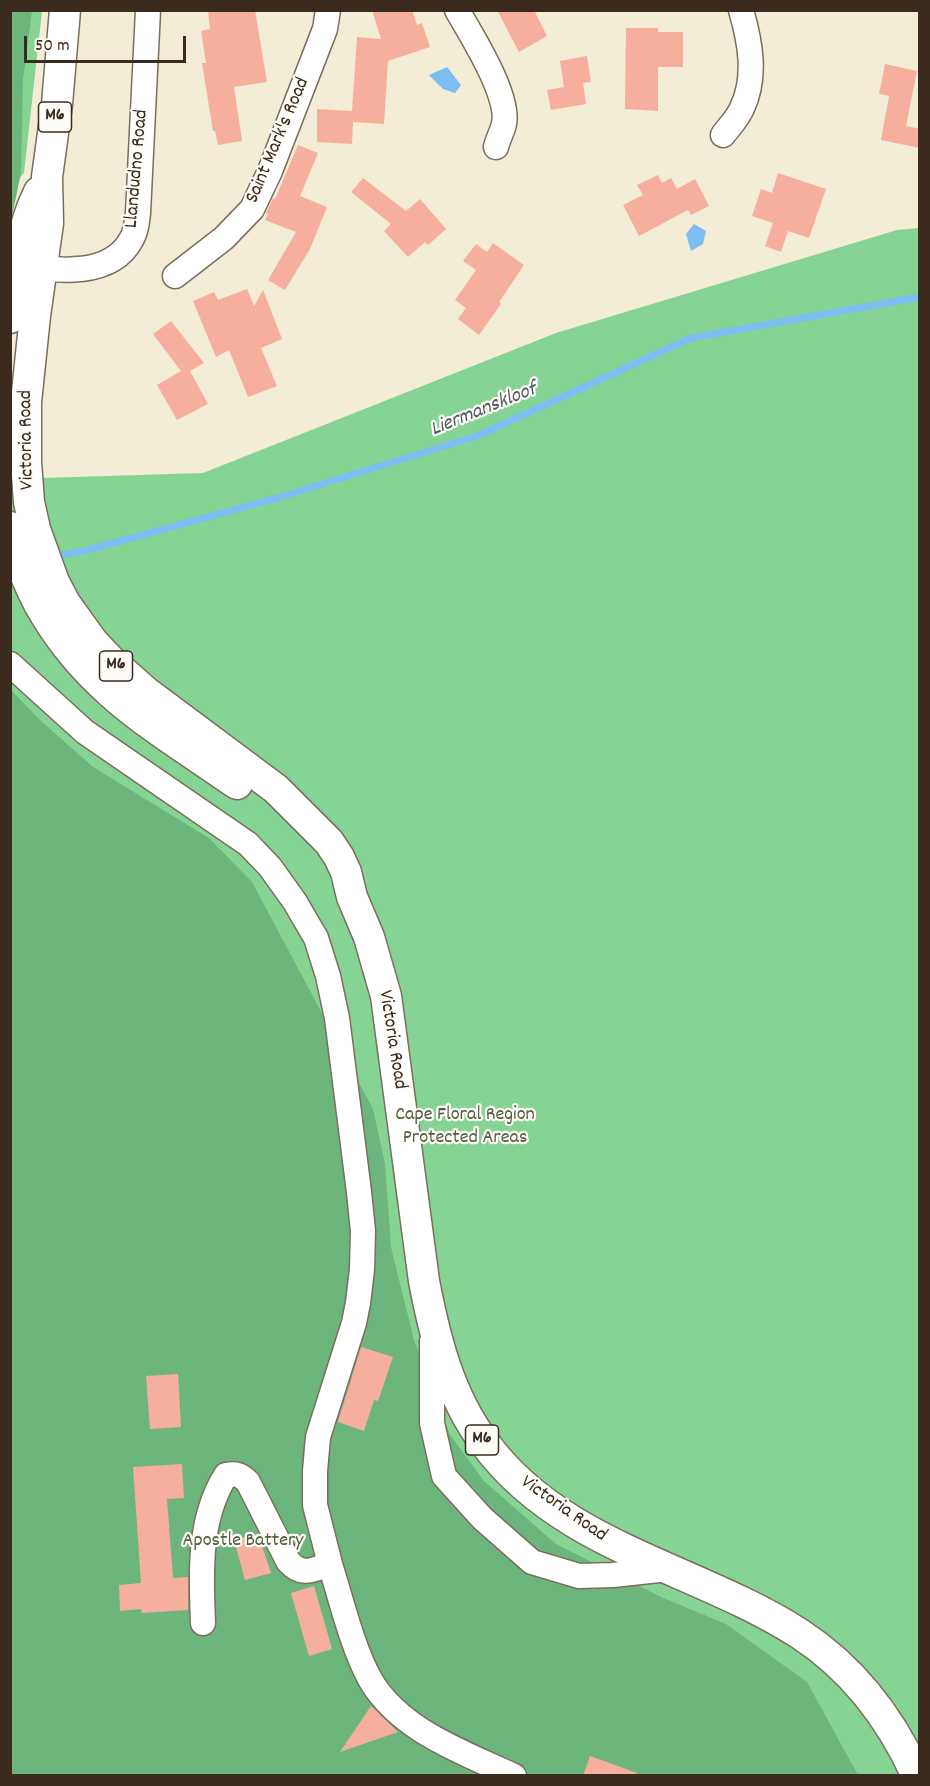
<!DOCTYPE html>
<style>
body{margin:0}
#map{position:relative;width:930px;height:1786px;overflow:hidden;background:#f3ecd6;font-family:Dekko,sans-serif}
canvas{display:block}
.frame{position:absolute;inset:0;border:12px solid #3b2a1e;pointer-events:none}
.scale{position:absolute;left:24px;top:36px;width:162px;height:27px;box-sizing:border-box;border:3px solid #3b2a1e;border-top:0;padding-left:8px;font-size:18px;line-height:21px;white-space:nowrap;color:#3b2a1e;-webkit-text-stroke:4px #fdfcf7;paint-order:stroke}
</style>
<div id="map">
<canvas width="930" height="1786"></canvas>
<div class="frame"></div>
<div class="scale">50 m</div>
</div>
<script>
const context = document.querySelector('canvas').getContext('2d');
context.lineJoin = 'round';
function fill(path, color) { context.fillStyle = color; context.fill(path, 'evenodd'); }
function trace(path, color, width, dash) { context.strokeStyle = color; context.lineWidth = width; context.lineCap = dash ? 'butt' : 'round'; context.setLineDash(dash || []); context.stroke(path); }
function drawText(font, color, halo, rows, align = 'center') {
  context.font = font + ' Dekko,sans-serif'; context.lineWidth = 4.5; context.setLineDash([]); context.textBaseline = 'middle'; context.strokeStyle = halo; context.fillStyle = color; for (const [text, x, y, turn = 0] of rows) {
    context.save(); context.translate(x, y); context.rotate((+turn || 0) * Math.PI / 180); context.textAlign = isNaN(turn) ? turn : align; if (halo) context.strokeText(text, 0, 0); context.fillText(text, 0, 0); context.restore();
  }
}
fill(new Path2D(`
 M11,11H42L24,173L14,184Z
 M919,228V1775H11L10,479L203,473L556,333L897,230Z`), '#86d493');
fill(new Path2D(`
 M11,10L32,11L23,79L21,173L11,221Z
 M10,689L41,721L93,767L209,838L252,882L373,1109L385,1164L391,1247L414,1340L450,1435L484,1481L556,1544L661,1597L726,1624L807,1682L858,1775H11Z`), '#6cb67d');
fill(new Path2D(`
 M447,67L461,85L455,93L443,89L429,75Z
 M694,224L706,231L703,244L691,251L686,234Z`), '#7cbef1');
trace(new Path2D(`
 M57,556L84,551L277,498L477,436L691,338L920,297`), '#7cbef1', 7);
fill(new Path2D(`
 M208,10H255L267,82L234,87L242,141L218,145L215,131H213L202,63H206L201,31L210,29Z
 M372,10H412L417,25L422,23L430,47L388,61L384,124L353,122L352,144L317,142V109L352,111L357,37L381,39Z
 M497,10H534L547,36L519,52Z
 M626,28H658V32H683V67H658V111L625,109Z
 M587,56L591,82L583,83L586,104L551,110L547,90L564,87L560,61Z
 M885,64L917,71L906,126L920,129V148L881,140L889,96L879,94Z
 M298,145L318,153L300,196L327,207L310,249L285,290L268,280L296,232L265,220L268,214L266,213L273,198L275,199Z
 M778,173L826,189L809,238L788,231L781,252L765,246L773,223L752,216L761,189L772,193Z
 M658,175L662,183L671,178L677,189L695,179L709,206L691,215L688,210L639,236L623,205L643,195L637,185Z
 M363,178L406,211L420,199L446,229L428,245L425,242L408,257L384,231L391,224L351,192Z
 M493,243L524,265L499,302L501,304L479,335L458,319L466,308L455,300L476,270L463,261L476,244L487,252Z
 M247,289L254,306L263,290L282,339L261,348L277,386L248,397L229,350L216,357L193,301L214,292L218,300Z
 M171,321L204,363L190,371L208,404L177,420L157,385L181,371L153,334Z
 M361,1347L393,1357L378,1401L374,1400L364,1431L338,1422Z
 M178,1374L181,1427L150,1429L146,1376Z
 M182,1464L184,1498L167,1499L173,1578L188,1577V1610L142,1613L141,1609L120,1611L119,1585L141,1583L133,1467Z
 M258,1534L271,1573L245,1580L234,1540Z
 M314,1586L332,1649L309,1656L291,1593Z
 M371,1706L398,1732L340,1752Z
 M590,1756L637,1773L636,1776H583Z`), '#f7af9d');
const minor = new Path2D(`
 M457,10C472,36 510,96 504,124C502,132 498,139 496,147
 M723,135C729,127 738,118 742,108C757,77 750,41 741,10
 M23,266C58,271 111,277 131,240C136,232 137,222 138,213L148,10
 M175,276L224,238L252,209L270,171L325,29L328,10
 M10,664L85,732L248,844L270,867L295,902L316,938L328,976L337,1018L359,1192L363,1231L362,1269L358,1303L354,1323L318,1437L315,1471V1505L330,1564C312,1570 302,1577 288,1561L248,1482C241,1475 236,1473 226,1475C198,1519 201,1574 203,1623
 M432,1341V1423L444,1476L482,1518L532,1562L579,1576L613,1575L668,1569
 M330,1564C341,1599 353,1650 371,1681C401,1731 463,1752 514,1776`);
const major = new Path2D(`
 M65,10L57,104L47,177L48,223L35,316L26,402V462L29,502L35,529L54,582L65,603L93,642L111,661L146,692L276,789L329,842L339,857L346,872L352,897L369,937L386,996L424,1281C435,1338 449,1395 484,1442C560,1547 696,1567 800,1634C852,1668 891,1719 917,1776
 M10,318C15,276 20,230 39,192
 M10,527C16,554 26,579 39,604C88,692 158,729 237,784`);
trace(minor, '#7b6e5e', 27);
trace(major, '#7b6e5e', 33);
trace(minor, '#fff', 24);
trace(major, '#fff', 30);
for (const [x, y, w] of [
 [55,117,33],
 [116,666,33],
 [482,1440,33]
]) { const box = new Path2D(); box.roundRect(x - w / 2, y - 15, w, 30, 4.5); context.fillStyle = '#fdfcf7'; context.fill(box); trace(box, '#3b2a1e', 1.5); }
drawText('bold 18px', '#3b2a1e', null, [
 ["M6",55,117],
 ["M6",116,666],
 ["M6",482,1440]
]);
drawText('20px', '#3b2a1e', '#fdfcf7', [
 ["Saint Mark's Road",279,141,-67],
 ["Llandudno Road",138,169,-85],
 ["Victoria Road",28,440,-91],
 ["Victoria Road",391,1040,81],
 ["Victoria Road",563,1510,35]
]);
drawText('20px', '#525d41', '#fdfcf7', [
 ["Cape Floral Region",465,1116],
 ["Protected Areas",465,1139],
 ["Apostle Battery",243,1542]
]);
drawText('italic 21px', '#4e565d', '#fdfcf7', [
 ["Liermanskloof",484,411,-22]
]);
</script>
